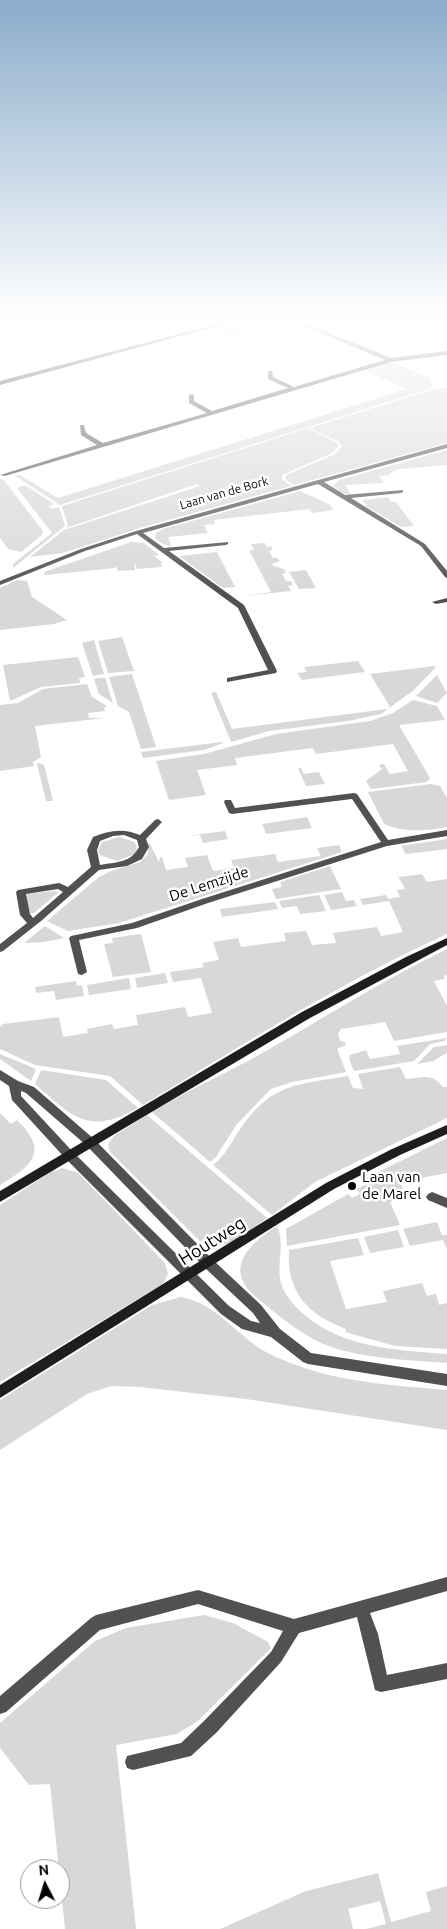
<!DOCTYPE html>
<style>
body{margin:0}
#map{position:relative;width:447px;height:1929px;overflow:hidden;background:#fff;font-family:Ubuntu,sans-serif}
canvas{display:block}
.north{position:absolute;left:20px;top:1859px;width:50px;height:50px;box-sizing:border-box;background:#fff;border:1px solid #999;border-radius:50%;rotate:355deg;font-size:14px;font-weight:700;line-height:20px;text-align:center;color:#000}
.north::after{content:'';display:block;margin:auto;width:18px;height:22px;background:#000;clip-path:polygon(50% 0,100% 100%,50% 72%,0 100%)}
</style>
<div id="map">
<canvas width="447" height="1929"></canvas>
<div class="north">N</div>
</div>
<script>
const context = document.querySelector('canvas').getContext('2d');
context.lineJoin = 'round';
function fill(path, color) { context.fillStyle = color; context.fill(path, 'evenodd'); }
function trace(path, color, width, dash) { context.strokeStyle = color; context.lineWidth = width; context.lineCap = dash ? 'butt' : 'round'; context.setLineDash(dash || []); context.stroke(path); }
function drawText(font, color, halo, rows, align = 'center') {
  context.font = font + ' Ubuntu,sans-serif'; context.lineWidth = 5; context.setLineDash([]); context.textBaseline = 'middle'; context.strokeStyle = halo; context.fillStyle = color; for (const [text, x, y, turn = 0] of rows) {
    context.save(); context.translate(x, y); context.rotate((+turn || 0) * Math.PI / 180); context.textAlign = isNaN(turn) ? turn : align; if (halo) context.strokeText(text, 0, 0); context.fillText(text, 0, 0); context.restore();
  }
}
fill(new Path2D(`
 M250,322H281L233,335L221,330Z
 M392,362L431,378L432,388L60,505L15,476L20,475L58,498L407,389L364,370Z
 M447,388V443L294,485L285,479L286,475L335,454L342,446L339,442L310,428L434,389Z
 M308,428L336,442L339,446L332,453L282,475V479L291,486L143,527L63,553L30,557L64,530L200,486L197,484L66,528L68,526L62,506Z
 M447,450V465L399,469L392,472L389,475L379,476L384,483L345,485L351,495L342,493L333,486L339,480Z
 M0,479H3L43,531L42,535L21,552L8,549L0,538Z
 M25,485L54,504L48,506L52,509L59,507L65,526L13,568V564L52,533L17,488Z
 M300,491L329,504L334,510L312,513L309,509L214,520L215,524L204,525L208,533L168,537L171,546L163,544L155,538L156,533L163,529Z
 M388,497L391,502H396L414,526L401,527L364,505H366L362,500Z
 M131,542L144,543L159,555L150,557L154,556L162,562L161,563L162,567L137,569L134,561L135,570L118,571L117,567L129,562L114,568L45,575L44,572Z
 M265,543L267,547L271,546L273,550L269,551L273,558H277L280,561L272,564L273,566L284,569L286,573L282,574L286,581H291L293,585L288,586L291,591L242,596L271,592L249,550H254L251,544Z
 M217,552L235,587L223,588L179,556Z
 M306,570L316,588L299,589L289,572Z
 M17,580L27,581L32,597L67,620L54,624L0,630V588Z
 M122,637L134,671L108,673L98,641Z
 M94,640L104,674L93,676L82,643Z
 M78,657L85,677L79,678L80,683L41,687L10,701L3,665Z
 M358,661L365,672L302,680L297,673L307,672L304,667Z
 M434,666L436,667L414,690L381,714L348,721L269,731L231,742L211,693L216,692L232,729L387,709L390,707L370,674Z
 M132,674L156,747L141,749L129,712L118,706L109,677Z
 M437,675L447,693L437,703L416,696Z
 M97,678H105L113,703L99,694L94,679Z
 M87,684L92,697L107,706L104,708L105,711L88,713L89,718H105L35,726L41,757L33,762L34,766L0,771V705L18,703L43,689Z
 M413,700L437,706L445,720L399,725L430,778L427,782L371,789L366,781L382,769L379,765L384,764L390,774L408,771L393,744L316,754L313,748L235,758L237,765L197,770L206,795L169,800L156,761L204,754L276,734L370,721L393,713Z
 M222,742L223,743L204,750L143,758L141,752Z
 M39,763L44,765L53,801H46L37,764Z
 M298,768H301L304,774L319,772L325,784L306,786Z
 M431,784L440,786L447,798V827C424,831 406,833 384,824L368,792Z
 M307,817L312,828L266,834L262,824Z
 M225,831L228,839L203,843L200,835L186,836Z
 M119,837L135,842L137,850L135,854L117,861L100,855L98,851L102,842Z
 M447,839V849L406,854L401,846Z
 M149,842L159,862L160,857H162L166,870L188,867L185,858L207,855L213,871L234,868L231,860L275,854L278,862L321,856L317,848L339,845L342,852L119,923L68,931L47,921L99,877L111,871L140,862L148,854Z
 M392,865L399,877L422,874L427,882L447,879V934C341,982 242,1045 143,1105L110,1076L35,1065L0,1049V1027L3,1024L59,1017L63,1037L88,1033L87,1029L112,1024L114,1029L138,1025L136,1015L185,1007L188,1017L212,1013L201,978L173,982L170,972L204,967L202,963L219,960L213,942L238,938L241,947L286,941L284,933L306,931L312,945L336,943L333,933L377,927L381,936L403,932L389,901L363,905L360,899L386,895L388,899L400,897L397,890L405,889Z
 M330,866L341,889L276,899L272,889L282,887L280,882Z
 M52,891L59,892L34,913H30L26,897L28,894Z
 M342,892L346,901L354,900L357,906L331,910L324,895Z
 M319,895L326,911L300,914L297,906L282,908L279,901Z
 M275,902L278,909L222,917L220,909Z
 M45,926L64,938L44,942L24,943Z
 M141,934L151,972L113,977L104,944L113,943L112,938Z
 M447,949V975L444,976L445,979L434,981L447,1006V1032L394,1041L385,1022L341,1029L338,1034L340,1041L345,1042L346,1045L337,1049L346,1072L292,1082L271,1089L237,1124L216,1157L210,1162L152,1112C183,1093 217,1077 250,1060C316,1023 379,982 447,949Z
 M165,973L168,983L137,988L135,978Z
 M129,978L131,989L89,995L87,985Z
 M76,981L77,986L82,985L84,996L56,1000L54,991L36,993L35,987Z
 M447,1038L445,1041L430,1044L414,1061L354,1071L349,1059L350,1055L366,1050L370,1059L400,1054L397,1046Z
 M447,1045V1053L433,1061L417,1064L434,1047Z
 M0,1054L36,1069L31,1081L0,1059Z
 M400,1067L406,1079C422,1077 433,1073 443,1087H447V1118L315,1182L272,1215L213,1165C226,1156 232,1140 241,1128C273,1082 298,1085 348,1076L353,1088L363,1089L358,1074Z
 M41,1070L106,1080L138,1108C88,1136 73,1117 35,1084Z
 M0,1113L11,1124L17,1120C50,1152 32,1166 0,1185Z
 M147,1115L267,1218C249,1230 224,1255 202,1243L110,1152L108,1144L114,1136Z
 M447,1138V1173L400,1182L407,1198L390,1202L400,1225L287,1246L286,1229L348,1194L352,1198L360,1194L357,1189L366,1184L362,1180Z
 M63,1168L78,1173L165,1263L168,1274L163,1284L0,1382V1205L51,1172Z
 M437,1222L442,1235H447V1249L443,1240L410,1246L403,1229Z
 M277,1226C286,1244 275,1266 282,1286C285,1295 291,1301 297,1308C336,1348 395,1350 447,1354V1363C410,1360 372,1359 337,1349C314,1342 293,1327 274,1312C266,1305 256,1298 248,1289C226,1262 257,1239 277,1226Z
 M398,1230L404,1247L370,1253L364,1237Z
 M358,1238L364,1255L330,1261L346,1309L387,1302L383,1291L422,1283L427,1296L436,1294L439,1305L447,1303V1349L395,1346L345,1332L346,1329C308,1315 286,1292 289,1250Z
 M181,1297C216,1303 236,1335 266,1352C322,1381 385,1385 447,1390V1430L246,1399L140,1387L111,1386L87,1394L0,1450V1400L152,1305Z
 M204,1615L233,1623L268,1642L271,1648L198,1721L177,1734L116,1745L136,1929H65L50,1784L29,1785L0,1748V1723L95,1641L126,1628Z
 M378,1873L391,1922L431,1911L426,1892L447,1886V1929H366L386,1924L380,1901L348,1909L353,1929H220L306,1891Z`), '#d8d8d8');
fill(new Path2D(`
 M295,322H302L391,358L447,351V355L391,362L5,476L0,475L97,445L81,435L80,425H84L86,433L103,443L207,413L189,403V394L194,395V401L212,411L288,388L268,379V371H272L273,377L294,387L385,360Z
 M447,444V448L324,482L345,495L403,490V492L401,493L351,498L425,544L447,571V578L445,577L421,546L318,484L143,533L164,548L228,542V544L226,545L169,551L244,605L277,671L276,673L227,682V678L268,670L238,608L137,534L85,551L0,585V581L81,549L136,531Z
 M447,598V602L436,604L432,602Z
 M354,793L357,794L388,840L447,830V836L387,846L208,903L137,928L79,940L87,972L82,975L78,974L69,938L71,936L132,923L202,899L381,842L352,799L232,814L229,813L224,802L225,800H231L235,808Z
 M158,819L162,822L146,839L149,847L142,859L127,866L99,870L41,921L3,951L0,952V944L27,923L20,915L16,892L18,890L59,883L68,887L91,867L87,850L93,837C109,830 124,828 140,835L155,820ZM124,835L137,840L139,847C131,863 116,862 100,865L97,850L100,841L113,836ZM58,889L63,892L33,918L30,914L26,894Z
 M0,1070L18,1081L34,1087L94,1139L213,1260L261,1305L280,1329L311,1353L447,1374V1386L308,1364L303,1362L271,1337L242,1329L221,1314L65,1158L12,1100L9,1086L0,1080ZM21,1091L26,1093L86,1145L205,1268L253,1313L260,1323L251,1321L229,1306L73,1152L21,1096Z
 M432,1192L447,1198V1208L428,1200L426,1197L428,1194Z
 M447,1577V1591L370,1613L378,1634L387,1675L447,1663V1679L381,1692L375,1690L357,1617L299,1633L281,1662L216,1733L191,1756L133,1770L127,1768L125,1762L127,1756L181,1743L204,1721L271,1652L283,1631L198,1604L100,1630L6,1712L0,1714V1696L91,1618L96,1615L198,1590L294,1619Z`), '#515151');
fill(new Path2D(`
 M224,322H232L0,385V381Z
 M447,938V945L310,1018L0,1202V1191L302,1012L406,957Z
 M447,1125V1134L400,1155L334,1189L0,1398V1385L326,1183L392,1149Z`), '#1e1e1e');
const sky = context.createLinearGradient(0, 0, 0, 592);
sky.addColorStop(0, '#8baccb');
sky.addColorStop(0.54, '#fff');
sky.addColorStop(1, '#ffffff00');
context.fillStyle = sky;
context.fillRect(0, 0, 447, 592);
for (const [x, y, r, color] of [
 [352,1186,5,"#000"]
]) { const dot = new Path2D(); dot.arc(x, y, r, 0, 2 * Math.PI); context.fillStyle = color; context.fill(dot); trace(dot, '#fff', 2); }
drawText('12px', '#000', '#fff', [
 ["Laan van de Bork",224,493,-16]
]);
drawText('15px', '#000', '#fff', [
 ["De Lemzijde",209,884,-18]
]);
drawText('15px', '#000', '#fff', [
 ["Laan van",362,1177],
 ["de Marel",362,1194]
], 'left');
drawText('18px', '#000', '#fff', [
 ["Houtweg",212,1241,-32]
]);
</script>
